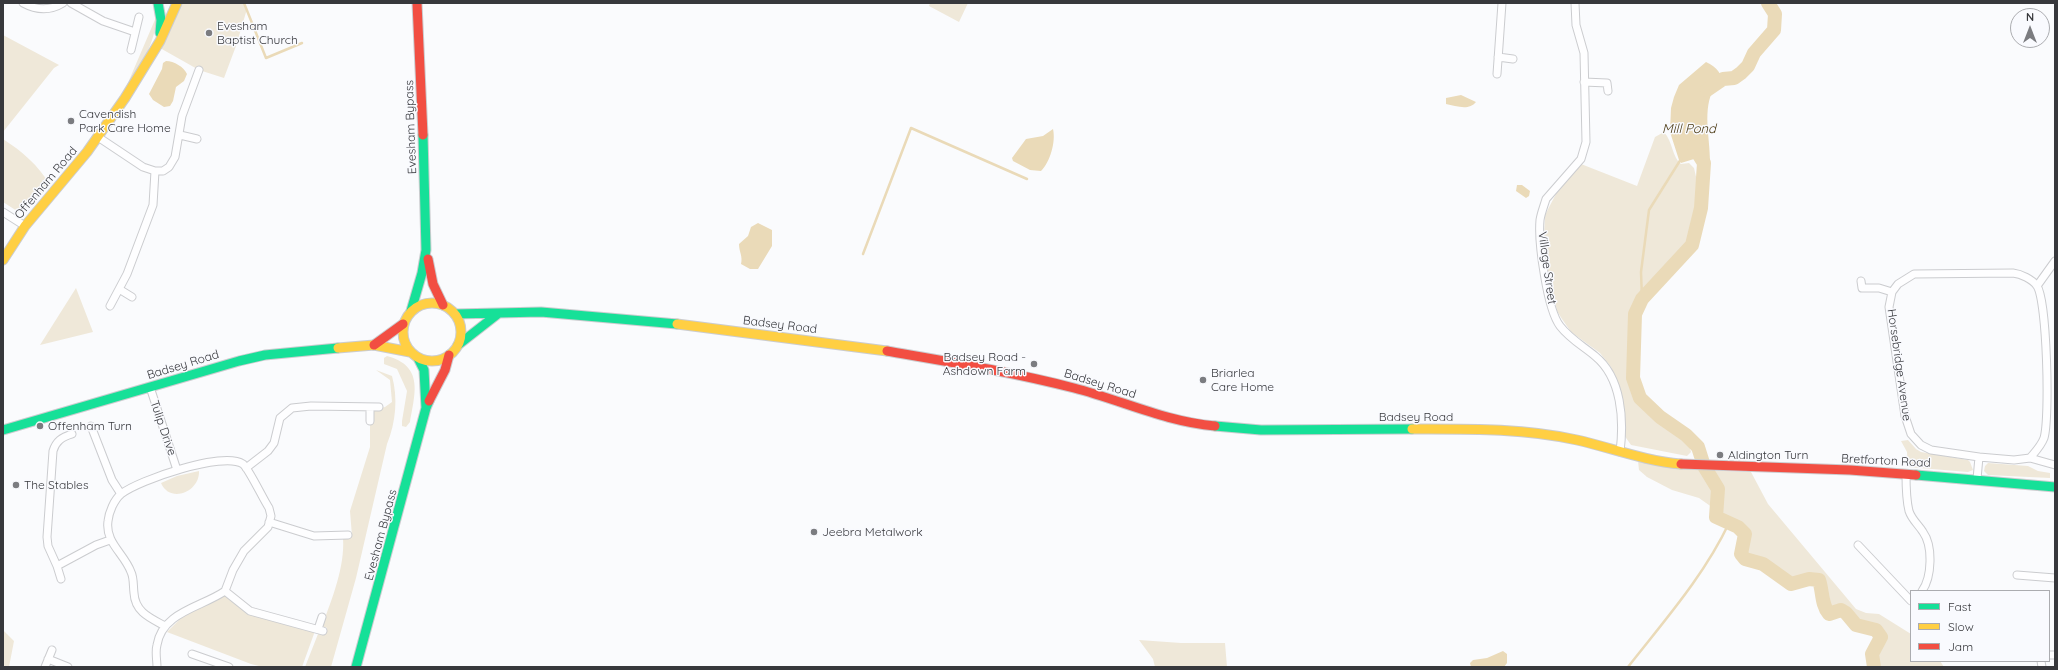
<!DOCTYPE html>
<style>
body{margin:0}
#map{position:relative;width:2058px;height:670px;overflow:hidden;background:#fafbfd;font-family:Quicksand,sans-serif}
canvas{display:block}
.frame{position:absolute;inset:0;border:4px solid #37383c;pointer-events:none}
.legend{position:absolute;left:1910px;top:590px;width:140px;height:72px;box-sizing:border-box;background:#f9fafe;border:1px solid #abacb0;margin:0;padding:5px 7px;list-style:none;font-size:12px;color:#37383c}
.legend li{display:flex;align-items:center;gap:8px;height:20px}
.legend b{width:20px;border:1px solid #abacb0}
.north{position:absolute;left:2010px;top:8px;width:40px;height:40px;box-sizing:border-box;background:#f9fafe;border:1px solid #abacb0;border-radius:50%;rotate:0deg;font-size:11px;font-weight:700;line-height:16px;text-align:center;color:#37383c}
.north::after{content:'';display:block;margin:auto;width:14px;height:18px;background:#7b7c80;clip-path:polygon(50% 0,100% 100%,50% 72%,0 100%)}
</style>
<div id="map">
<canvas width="2058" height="670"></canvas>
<div class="frame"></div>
<ul class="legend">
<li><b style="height:5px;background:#16e098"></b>Fast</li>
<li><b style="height:5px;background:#ffcf43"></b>Slow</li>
<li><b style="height:5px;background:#f24e42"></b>Jam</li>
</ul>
<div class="north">N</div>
</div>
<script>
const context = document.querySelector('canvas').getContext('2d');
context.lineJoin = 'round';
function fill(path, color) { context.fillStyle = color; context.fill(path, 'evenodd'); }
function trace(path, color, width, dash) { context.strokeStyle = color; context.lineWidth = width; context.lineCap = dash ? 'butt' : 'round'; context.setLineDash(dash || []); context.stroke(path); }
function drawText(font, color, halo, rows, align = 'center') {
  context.font = font + ' Quicksand,sans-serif'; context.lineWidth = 3; context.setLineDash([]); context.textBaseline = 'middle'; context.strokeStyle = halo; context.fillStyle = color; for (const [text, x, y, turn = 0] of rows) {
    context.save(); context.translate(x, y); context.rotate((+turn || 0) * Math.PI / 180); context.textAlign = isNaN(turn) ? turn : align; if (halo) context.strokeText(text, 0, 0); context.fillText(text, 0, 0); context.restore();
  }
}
fill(new Path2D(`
 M182,3H244L247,9L236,46L224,78L199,70L160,48Z
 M930,3H968L959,22L929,6Z
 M157,15C155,45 140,67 124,92Z
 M3,35L59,65L54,68L3,132Z
 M1664,132C1673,142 1672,157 1681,164L1689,163L1694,168L1697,181L1695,206L1687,242L1671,258L1661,277L1642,299L1635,314L1633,378L1640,398L1660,417L1686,435L1691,452L1687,456L1631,445L1624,435L1618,385L1611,367L1600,353L1571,332L1562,319L1557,311L1548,271L1544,238L1545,215L1558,190L1581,164L1637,186L1655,137Z
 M3,139C23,152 38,165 50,185L30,207L17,211L3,202Z
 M76,288L93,332L40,345Z
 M387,356C424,366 415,393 410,422L406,427L402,426V421L407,391L397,369L384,364V358Z
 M376,370L392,376C398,398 396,422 387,444L356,578L331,667H305L318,634L324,635L327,628L322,626C332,599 345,567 343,538L352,536L350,511L370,447V423L373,422L374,410L385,407L392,402L390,380Z
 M1908,440L1916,449L1921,452L1968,460L1970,462L1973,470L1968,472L1908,467L1907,452L1901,441Z
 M1638,461C1676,469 1713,471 1751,472L1768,504L1856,609L1866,613L1879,614L1911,634V661H1940L1944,667H1874L1872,654L1881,637L1876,630L1856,625L1846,613L1841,610L1829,614C1821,604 1823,592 1819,580L1809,579L1791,584L1763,564L1745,559L1741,554L1745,534L1738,527L1716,517V510L1699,498L1672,490L1647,477L1639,470Z
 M1988,463L2028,466L2038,471L2050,473V478L1988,475L1984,471L1985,466Z
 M199,471C200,492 170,504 161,483L177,476Z
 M226,595L236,604L315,631L302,667H263L251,664L167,632L183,616Z
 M3,630L14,641L9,667H3Z
 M1139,640L1181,643H1225L1227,667H1155L1153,659Z`), '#efe8d9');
fill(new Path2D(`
 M166,61C174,61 184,67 187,74L184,81L176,87L173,101L170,106L164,107L153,100L149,94L162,69L163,63Z
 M1706,62C1717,67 1723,74 1722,86L1714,88C1702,110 1710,137 1710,161L1698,165L1694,159L1681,163L1679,160L1670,132L1671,108L1674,97L1679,85Z
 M1461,95L1476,102C1469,111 1456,106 1446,104V98Z
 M1053,129C1056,142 1050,162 1041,171L1030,170L1013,161L1012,158L1026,139L1043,136Z
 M1517,185H1522L1530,191L1529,196L1526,198L1516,191Z
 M758,223L772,230V246L758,269H750L741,264C743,256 739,252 739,244L748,236L751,227Z
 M1503,651L1507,654V663L1504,667H1471L1470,663L1473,660L1487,658Z`), '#eadab8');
trace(new Path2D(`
 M244,3L266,58L302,43
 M863,254L911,128L1027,179
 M1642,299L1641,272L1649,210L1681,159
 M1628,667C1664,621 1704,576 1729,523`), '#eadab8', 2.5);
trace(new Path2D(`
 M1707,90L1723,79L1734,78L1741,73L1748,66L1754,53L1774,30L1775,14L1768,3
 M1694,147L1704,163L1701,208L1692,245L1642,299L1635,314L1633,378L1640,398L1660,417L1686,435L1698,447L1704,466L1718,489L1716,517L1738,527L1745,534L1741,554L1745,559L1763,564L1791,584L1809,579L1819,580C1823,592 1821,604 1829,614L1841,610L1846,613L1856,625L1876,630L1881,637L1872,654L1874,667`), '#eadab8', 14);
const street = new Path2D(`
 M23,3C36,10 50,11 63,3
 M71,3L103,21L135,32
 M1575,3L1576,25L1584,53L1586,142L1581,159L1546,199C1544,206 1541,213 1540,220C1538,242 1547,309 1560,326C1570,339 1583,346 1595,356C1622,378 1624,420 1620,452
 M131,50L139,17
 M1498,57L1513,59
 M1497,74L1502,3
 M1584,82L1607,83L1608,91
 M180,135L197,139
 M98,137L143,167L155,171H163L169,167L175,157L182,116L199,70
 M3,212L25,226
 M1861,281L1862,288H1879L1892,292L1889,307L1905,416L1911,434L1921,445L1931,450L1979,457L1977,479
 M2037,286L2055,261
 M119,289L132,297
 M1892,292L1898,284L1914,274L2013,273C2021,274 2032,279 2037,286C2047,301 2050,418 2044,438C2041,446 2035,452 2030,458L2014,460L1979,457
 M110,306L127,274L153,205L155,171
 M150,387L177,470
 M370,421V407
 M91,426L112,480L121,494
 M2030,458L2055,465
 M246,468L268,451L274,443L280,418L292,408L311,406L379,407
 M1906,474C1906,486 1906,499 1909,511C1912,520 1918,524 1923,532C1933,546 1932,577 1922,591
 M269,522L314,536L348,535
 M1858,545L1911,601
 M57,566L48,546L47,537L53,451C56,441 62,437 72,434
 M2017,575L2055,578
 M61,579L57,566L96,545L110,540
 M225,591L250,611L323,631
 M318,629L322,617
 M192,654L229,667
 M2049,655H2054
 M48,659L68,667
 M2041,661L2042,667
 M45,667L52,650
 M157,667C157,660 155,652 157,645C162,612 202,607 225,591L233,570L244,551L268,527L271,516L269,508C263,499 249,469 243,464C223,451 139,480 121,494C114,500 109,512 108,521C105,543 124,553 131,572C134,578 133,586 134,593C135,612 150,618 165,626`);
const fast = new Path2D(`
 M158,3L161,20L160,33
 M411,311L422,273L426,250L423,135
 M455,314L541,312L677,324
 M458,345L499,313
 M418,358L424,370L426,408
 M1215,426L1261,430L1412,429
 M3,430L239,361L265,355L338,348
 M1916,475L2055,487
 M356,667L426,408L429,401`);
const slow = new Path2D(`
 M3,260L25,226L87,152L125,98L160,41L177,3
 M403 332a29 29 0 1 1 58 0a29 29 0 1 1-58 0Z
 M677,324L887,351
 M338,348L374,345L410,352
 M1412,429C1467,429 1523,428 1577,440C1612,448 1645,461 1681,464`);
const jam = new Path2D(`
 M417,3L423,135
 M428,259L433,284L443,305
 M374,345L403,324
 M887,351C950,362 1012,372 1074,388C1121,400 1166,422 1215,426
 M429,401L445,370L449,355
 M1681,464L1850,470L1916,475`);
trace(street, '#cbcccf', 9);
trace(fast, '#cbcccf', 11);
trace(slow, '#cbcccf', 11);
trace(jam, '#cbcccf', 11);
trace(street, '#fefeff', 7);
trace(fast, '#16e098', 9);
trace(slow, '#ffcf43', 9);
trace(jam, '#f24e42', 9);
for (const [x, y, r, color] of [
 [209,33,4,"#7b7c80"],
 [71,121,4,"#7b7c80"],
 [1034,364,4,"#7b7c80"],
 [1203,380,4,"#7b7c80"],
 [40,426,4,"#7b7c80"],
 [1720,455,4,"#7b7c80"],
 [16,485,4,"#7b7c80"],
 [814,532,4,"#7b7c80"]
]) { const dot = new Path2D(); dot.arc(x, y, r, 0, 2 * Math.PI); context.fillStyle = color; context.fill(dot); trace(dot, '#f9fafe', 1.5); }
drawText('12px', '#37383c', '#f9fafe', [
 ["Evesham",217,26],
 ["Baptist Church",217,40],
 ["Cavendish",79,114],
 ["Park Care Home",79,128],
 ["Badsey Road -",1026,357,"right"],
 ["Ashdown Farm",1026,371,"right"],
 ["Briarlea",1211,373],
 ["Care Home",1211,387],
 ["Offenham Turn",48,426],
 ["Aldington Turn",1728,455],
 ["The Stables",24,485],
 ["Jeebra Metalwork",822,532]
], 'left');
drawText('12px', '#37383c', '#f9fafe', [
 ["Evesham Bypass",411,127,-92],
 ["Offenham Road",46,183,-50],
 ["Village Street",1547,268,82],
 ["Badsey Road",780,325,7],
 ["Badsey Road",183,365,-17],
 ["Horsebridge Avenue",1899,365,82],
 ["Badsey Road",1100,384,17],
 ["Badsey Road",1416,417],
 ["Tulip Drive",163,428,71],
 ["Bretforton Road",1886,461,3],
 ["Evesham Bypass",381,535,-75]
]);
drawText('italic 13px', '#4d3c15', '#f9fafe', [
 ["Mill Pond",1689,129]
]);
</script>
